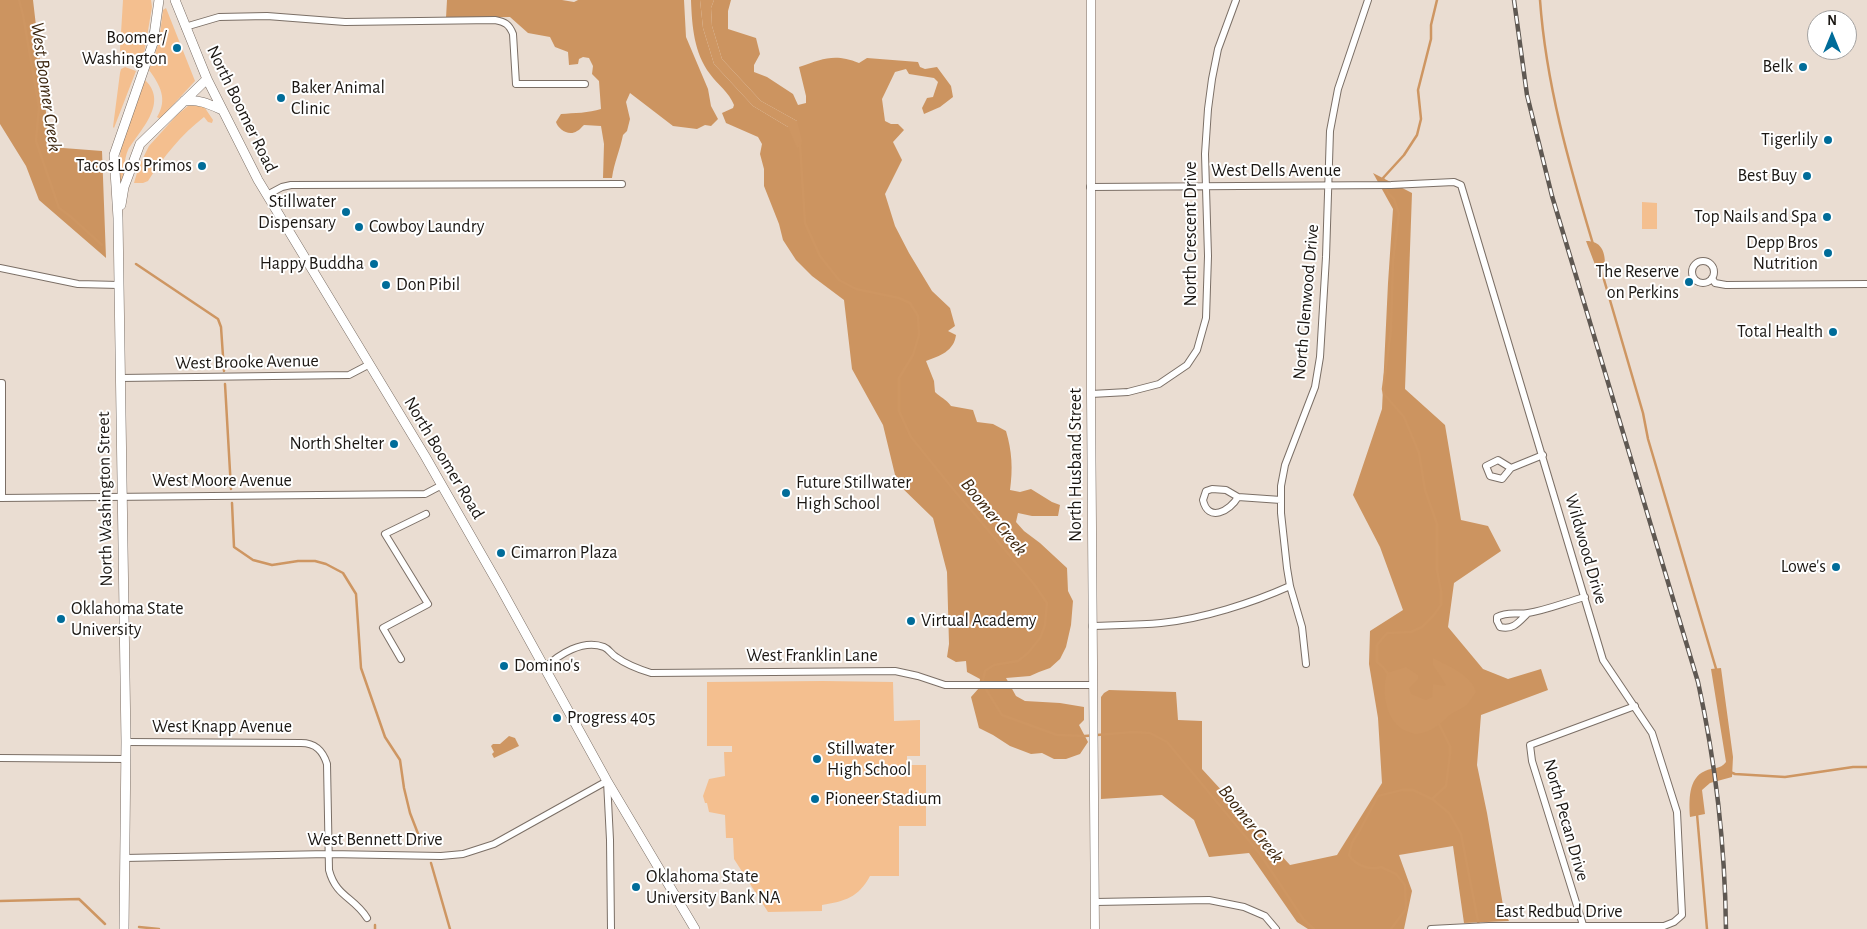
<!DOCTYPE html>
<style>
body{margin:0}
#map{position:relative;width:1867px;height:929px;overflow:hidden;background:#eaddd2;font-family:"Alegreya Sans",sans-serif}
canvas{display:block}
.north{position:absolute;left:1807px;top:10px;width:50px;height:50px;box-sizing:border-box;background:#fff;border:1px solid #a4a2a1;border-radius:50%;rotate:0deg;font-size:14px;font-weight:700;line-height:20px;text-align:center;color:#1b1713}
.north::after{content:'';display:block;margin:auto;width:18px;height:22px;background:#006c99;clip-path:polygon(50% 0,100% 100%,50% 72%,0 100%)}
</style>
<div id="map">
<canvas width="1867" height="929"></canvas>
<div class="north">N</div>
</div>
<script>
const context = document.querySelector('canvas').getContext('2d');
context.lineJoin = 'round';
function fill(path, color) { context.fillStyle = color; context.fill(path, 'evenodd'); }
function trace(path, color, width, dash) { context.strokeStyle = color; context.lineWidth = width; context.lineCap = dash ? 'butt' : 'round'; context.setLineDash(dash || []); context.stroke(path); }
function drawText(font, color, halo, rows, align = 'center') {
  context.font = font + ' "Alegreya Sans",sans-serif'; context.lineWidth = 4; context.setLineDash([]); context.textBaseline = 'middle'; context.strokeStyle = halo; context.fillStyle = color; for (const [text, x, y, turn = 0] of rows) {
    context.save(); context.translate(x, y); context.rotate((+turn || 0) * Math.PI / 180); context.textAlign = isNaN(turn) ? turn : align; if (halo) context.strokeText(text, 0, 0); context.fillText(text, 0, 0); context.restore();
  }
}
fill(new Path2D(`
 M123,0H151L152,7L144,54L135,61H130L124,58L120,50Z
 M166,8L195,81L160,119L157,117C168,99 160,85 149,70L159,42L163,10Z
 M125,67L136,71L114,128L113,127L120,73L121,69Z
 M145,80C169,103 140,130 128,150C124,159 124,172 122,181L119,184L118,182L121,145Z
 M199,105L205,108L213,120L212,123L208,122L204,117C181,135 164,156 148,181L143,183H134L139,166L149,146L177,115L188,106Z
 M1642,202L1657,203V229H1642Z
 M823,681L893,682L894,721L920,720V756H907V765H926V826H899V876H870C858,898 845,901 822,905V911L768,912L734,859L733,838H726L725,815L709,812L707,803H705L703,796L709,779L725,776L724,752H732V746H707V682Z`), '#f4bf8f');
fill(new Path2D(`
 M0,0H33L50,147L102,151L106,258L39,200L26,166L0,124Z
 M447,0H562L574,2L578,0H684L686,37L708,89L711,106L718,119L711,126L705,125L697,129L673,126L630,93L626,102L630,119L627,131L623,135C620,150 614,163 612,178H603L604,144L601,126L584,125C581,127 580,130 577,131C569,137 558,129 556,122L561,114C574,113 589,113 601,109L599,81L592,74L593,66L589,58L583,57L579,59L578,64L569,65L568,52L555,47L550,37L528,33L510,17L446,18Z
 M691,0H700L703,28L714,64L753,106L788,127L797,121L761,101L722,59L712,26L711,8L714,0H731L728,11V29L756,38L760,54L754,65V72L767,77L793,94L798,105L806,103V96L799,67C823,59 834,53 859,63L867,58L918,62L920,67L925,69L937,67L951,86L953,97L940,107L924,114L922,108L927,98L933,97L938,82L934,78L909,74L906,69L895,72L882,99L885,121L891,124H898L904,130L893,142L902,160L885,194L895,226L909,253L932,291L950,308L955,326L948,331L956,335C954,351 940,356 926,361L934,381L935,392C941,398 945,398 951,406L973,410L977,422L993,424L1006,431C1012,451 1013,469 1010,490L1020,492L1031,489L1052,502L1060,505L1058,516H1032L1018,513L1016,522L1024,531L1040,543L1067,568L1068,591L1073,601L1071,625L1066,647L1060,659L1050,668L1039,672L1030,676L1006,678L1016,696L1025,701L1060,703L1084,707V720L1079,725L1088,742L1080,754L1066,759H1054L1042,753L1031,754L1010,746L993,735L979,728L971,697L979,688L980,679L967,672L966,661L956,662L947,657L949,644L947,572L933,518L897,483L883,425L852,369L844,300L812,276L796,260L783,240L779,224L764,186V169L760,154L762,144L758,137L726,123L722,113L733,108L734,105C729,92 718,85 710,74C694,53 692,26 691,0Z
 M1373,173L1412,193L1405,389L1445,425L1461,520L1488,526L1501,551L1454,583L1448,627L1483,669L1508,679L1541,669L1548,690L1481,715L1477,765L1487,813L1504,911L1509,921L1464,923L1453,846L1399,855L1412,891L1404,929H1308L1297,922L1249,853L1209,857L1194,820L1162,795L1101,799V697L1104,693L1109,690L1176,692L1178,720L1202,721V769L1290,865L1337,855L1382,783L1378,718L1369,664L1370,631L1403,610L1380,547L1353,495L1382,409L1388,283L1393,209Z`), '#cc9460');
fill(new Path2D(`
 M700,0H714L711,8L712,26L722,59L761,101L797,121L802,141L801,146L797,148L788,127L753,106L714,64L703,28Z
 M1586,241C1601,241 1605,251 1605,264L1597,270Z
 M1433,658C1448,666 1472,675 1476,692C1473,696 1470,701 1467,705C1462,709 1455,711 1450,715C1440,724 1432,732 1417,734C1413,734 1410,732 1406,731C1386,723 1381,692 1387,673L1406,667L1418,675V679L1409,688L1411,694L1426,700L1432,697L1433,684L1444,686L1446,685L1433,665Z
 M1721,668L1733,757L1732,777L1710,783L1702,790L1705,814L1690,817C1689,801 1688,778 1705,771C1713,767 1720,770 1726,762L1711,669Z
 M509,736L515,738L519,746L494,758L492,754L494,752L491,746L493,744H500Z`), '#ce9662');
trace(new Path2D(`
 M19,0L23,15L39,107L36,141L59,208L70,216L102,245
 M1540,0C1546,84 1569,164 1593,244
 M800,144L805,223L820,256L839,280L856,289L899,298L910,303L918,316L919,335L913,355L899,378V411L911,437L953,489L1034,584L1047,603L1045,625L1040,638L1028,653L1018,661L994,665L985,671L983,680L987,691L1002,715L1057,735L1085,736L1133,732L1150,733L1167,742L1260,854L1304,920L1314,929
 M136,264L218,319L221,327L224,371
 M1600,266L1643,413L1648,439L1717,672
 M225,384L231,489
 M232,503L234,547L253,560L272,565L298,561H315L326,564L343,573L356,594L361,668L385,737L400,760L404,788L410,813L422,844
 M1388,674L1383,667L1377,662V645L1387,633L1411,632L1422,627L1433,616L1441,605V591L1437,570V524L1425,490L1419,453L1404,417L1384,394L1383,389L1391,330L1393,261L1399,214L1394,199L1388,193L1383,178L1404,155L1417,135L1421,119L1418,90L1431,39V25L1437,0
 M1730,772L1735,774L1785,777L1853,767H1867
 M1432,799L1446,786L1450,754V746L1439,724
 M1697,814L1707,929
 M431,863L450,929
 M0,901L79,899L105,924
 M139,927L159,929
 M375,929V925
 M1391,929L1406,909L1405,885L1396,874L1381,867C1370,871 1355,865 1349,855L1352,843L1360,830L1378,796L1402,790H1413L1432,799L1449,813L1461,834L1479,926`), '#ce9662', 2.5);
const minor = new Path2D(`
 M185,27L219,17L267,16L345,22L495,20C505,22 509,24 513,34L516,84H585
 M1090,187L1391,185L1454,182L1461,185L1603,660L1652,733L1677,812L1682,915L1674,922L1664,926H1489L1431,929
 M267,195L282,187L291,185L622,184
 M1692 272a11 11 0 1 1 22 0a11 11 0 1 1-22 0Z
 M0,268L78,284L119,285
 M1712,278L1715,283L1726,285L1867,284
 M120,378L349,375L370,364
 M0,383H2V498
 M1091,394L1128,392L1159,384L1187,365L1197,350L1206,318L1208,256L1205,154L1208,109L1212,79L1218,49L1236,0
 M1511,468L1502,479L1490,476L1486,466L1498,460L1511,468L1543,455
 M1238,497C1230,511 1208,523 1203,500L1206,491L1212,489L1226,490L1238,497L1281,500
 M0,498L425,494L442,485
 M1527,614C1518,623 1513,630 1500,627L1497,621V617C1508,611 1517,615 1528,613C1547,610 1566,602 1585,597
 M1092,626C1115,625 1138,625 1161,623C1202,619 1252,603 1290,586
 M401,659L383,628L428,604L385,534L426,514
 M1306,664L1302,627L1290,586L1287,568L1281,513V486L1285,465L1315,387L1320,357L1326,257L1330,131L1338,89L1368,0
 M545,668C559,654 583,639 604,647C609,649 611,654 616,657C627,665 638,669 651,673L895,671L918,676L945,685H1093
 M126,742L301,743C316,743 323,751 327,764L329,870C336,897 354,897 367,918
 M0,758L125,759
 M124,858L329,854L441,856L463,854L494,844L607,781L610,840L611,929
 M1095,902L1209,900L1244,907L1265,916L1276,929
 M1583,925L1532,761L1530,745L1635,706`);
const tertiary = new Path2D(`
 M1091,0V394L1095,929`);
const secondary = new Path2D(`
 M175,0L207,79L258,180L425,456L500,587L607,781L695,929
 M184,101C199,99 209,104 222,110
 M121,205L124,187L140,144L207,79
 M124,929L126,742L118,218L114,155L153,43L159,0`);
trace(minor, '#7b6f66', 8);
trace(tertiary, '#7b6f66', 9);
trace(secondary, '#7b6f66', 10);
trace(minor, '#fff', 6);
trace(tertiary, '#fff', 8);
trace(secondary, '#fff', 9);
const rail = new Path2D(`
 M1514,0L1527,95L1552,196L1698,682C1716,764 1725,845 1726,929`);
trace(rail, '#5f5852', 4.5);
trace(rail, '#fff', 2.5, [8]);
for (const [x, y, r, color] of [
 [177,48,5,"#006c99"],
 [1803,67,5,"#006c99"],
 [281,98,5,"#006c99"],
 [1828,140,5,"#006c99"],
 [202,166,5,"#006c99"],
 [1807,176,5,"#006c99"],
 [346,212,5,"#006c99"],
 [1827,217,5,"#006c99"],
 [359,227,5,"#006c99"],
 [1828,253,5,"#006c99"],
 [374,264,5,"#006c99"],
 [1689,282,5,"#006c99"],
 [386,285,5,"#006c99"],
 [1833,332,5,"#006c99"],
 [394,444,5,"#006c99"],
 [786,493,5,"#006c99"],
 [501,553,5,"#006c99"],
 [1836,567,5,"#006c99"],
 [61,619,5,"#006c99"],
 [911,621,5,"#006c99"],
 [504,666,5,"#006c99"],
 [557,718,5,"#006c99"],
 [817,759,5,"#006c99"],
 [815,799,5,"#006c99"],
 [636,887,5,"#006c99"]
]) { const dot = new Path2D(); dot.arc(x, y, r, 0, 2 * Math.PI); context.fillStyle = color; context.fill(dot); trace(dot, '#fff', 2); }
drawText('18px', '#1b1713', '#fff', [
 ["Boomer/",167,38],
 ["Washington",167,59],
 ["Belk",1793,67],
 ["Baker Animal",291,88,"left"],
 ["Clinic",291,109,"left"],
 ["Tigerlily",1818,140],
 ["Tacos Los Primos",192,166],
 ["Best Buy",1797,176],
 ["Stillwater",336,202],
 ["Dispensary",336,223],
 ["Top Nails and Spa",1817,217],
 ["Cowboy Laundry",369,227,"left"],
 ["Depp Bros",1818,243],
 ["Nutrition",1818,264],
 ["Happy Buddha",364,264],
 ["The Reserve",1679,272],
 ["on Perkins",1679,293],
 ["Don Pibil",396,285,"left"],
 ["Total Health",1823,332],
 ["North Shelter",384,444],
 ["Future Stillwater",796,483,"left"],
 ["High School",796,504,"left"],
 ["Cimarron Plaza",511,553,"left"],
 ["Lowe's",1826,567],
 ["Oklahoma State",71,609,"left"],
 ["University",71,630,"left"],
 ["Virtual Academy",921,621,"left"],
 ["Domino's",514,666,"left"],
 ["Progress 405",567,718,"left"],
 ["Stillwater",827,749,"left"],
 ["High School",827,770,"left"],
 ["Pioneer Stadium",825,799,"left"],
 ["Oklahoma State",646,877,"left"],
 ["University Bank NA",646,898,"left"]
], 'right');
drawText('18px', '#1b1713', '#fff', [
 ["North Boomer Road",242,109,64],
 ["West Dells Avenue",1276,171],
 ["North Crescent Drive",1191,234,-90],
 ["North Glenwood Drive",1306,302,-85],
 ["West Brooke Avenue",247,362,-1],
 ["North Boomer Road",444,458,59],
 ["North Husband Street",1076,465,-90],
 ["West Moore Avenue",222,481],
 ["North Washington Street",105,499,-91],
 ["Wildwood Drive",1586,549,74],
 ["West Franklin Lane",812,656],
 ["West Knapp Avenue",222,727],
 ["North Pecan Drive",1566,820,74],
 ["West Bennett Drive",375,840],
 ["East Redbud Drive",1559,912]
]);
drawText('italic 19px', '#3e270f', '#fff', [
 ["West Boomer Creek",46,87,82],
 ["Boomer Creek",994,517,51],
 ["Boomer Creek",1251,824,52]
]);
</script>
